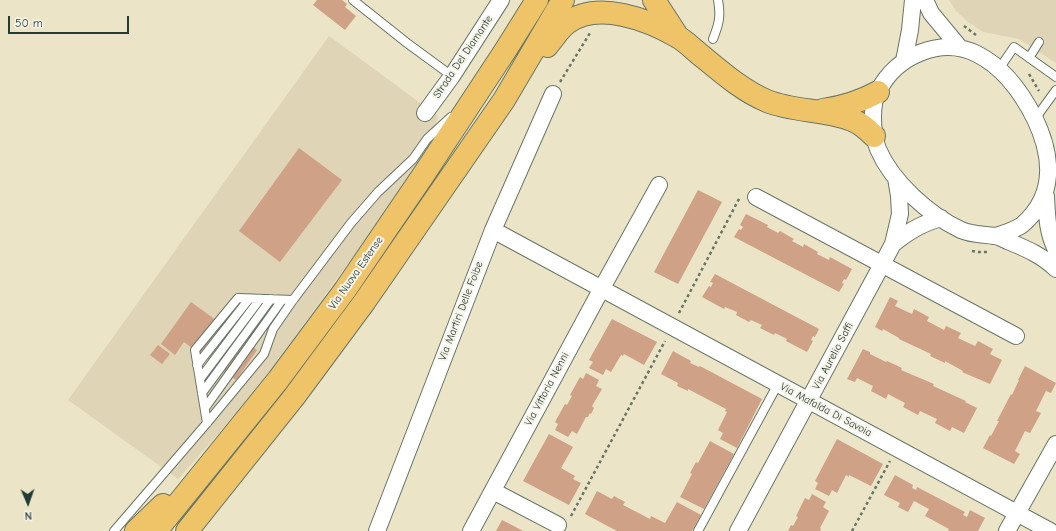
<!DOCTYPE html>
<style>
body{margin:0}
#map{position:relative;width:1056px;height:531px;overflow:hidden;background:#ece4c7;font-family:"Comic Neue",sans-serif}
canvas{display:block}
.north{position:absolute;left:8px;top:483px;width:40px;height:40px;-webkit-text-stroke:3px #f7f3e8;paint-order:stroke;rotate:178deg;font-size:11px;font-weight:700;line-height:16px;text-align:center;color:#1f3d34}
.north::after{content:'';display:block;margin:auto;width:14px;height:18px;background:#1f3d34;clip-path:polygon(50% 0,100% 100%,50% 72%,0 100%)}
.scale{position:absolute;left:8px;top:16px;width:121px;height:18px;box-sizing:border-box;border:2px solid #1f3d34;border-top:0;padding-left:5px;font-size:12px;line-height:14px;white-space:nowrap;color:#1f3d34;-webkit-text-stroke:3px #f7f3e8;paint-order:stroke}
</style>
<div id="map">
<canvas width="1056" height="531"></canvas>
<div class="north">N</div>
<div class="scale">50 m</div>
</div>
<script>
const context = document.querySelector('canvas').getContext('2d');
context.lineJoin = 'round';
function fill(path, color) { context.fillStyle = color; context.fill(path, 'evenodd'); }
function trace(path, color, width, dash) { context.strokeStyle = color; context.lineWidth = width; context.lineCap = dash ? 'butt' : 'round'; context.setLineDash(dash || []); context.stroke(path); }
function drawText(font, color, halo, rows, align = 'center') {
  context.font = font + ' "Comic Neue",sans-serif'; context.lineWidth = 4; context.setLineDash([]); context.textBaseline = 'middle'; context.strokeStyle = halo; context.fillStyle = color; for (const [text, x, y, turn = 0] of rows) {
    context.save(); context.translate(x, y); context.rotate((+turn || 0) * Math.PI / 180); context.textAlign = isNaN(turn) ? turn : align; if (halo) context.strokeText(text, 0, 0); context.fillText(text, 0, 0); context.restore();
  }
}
fill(new Path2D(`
 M949,0H1056V63L1019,39L983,32L968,22L956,11Z
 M329,36L438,116L429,153L249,399L178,479L68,400Z`), '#dfd4b5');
fill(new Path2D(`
 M317,0H342L347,4L345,7L356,16L345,30L313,5Z
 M299,148L342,180L280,262L239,231Z
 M698,190L722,202L678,284L654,272Z
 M746,214L768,225L767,227L778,233L780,231L794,239L792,241L803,247L804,244L818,252L817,254L829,260L830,257L852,269L846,280L844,279L842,283L844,284L839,292L734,237L739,229L741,230L743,227L740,225Z
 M715,274L819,329L815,337L813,336L811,340L813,341L807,352L786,341L787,339L775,333L774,335L760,328L762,325L751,320L749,322L736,315L737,312L725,307L724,309L702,297L709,286L711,287L713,283L710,282Z
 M890,297L898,301L895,306L912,314L914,309L929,317L927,321L944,330L946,326L961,333L958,338L975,346L978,341L993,349L990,354L1002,360L990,384L962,372L963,371L945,361V363L930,356L931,354L899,339V338L883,329L882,331L875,327Z
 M191,302L257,350L236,380L184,342L175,355L161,344Z
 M612,319L657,342L644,365L624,354L623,356L621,355L611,372L606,369L603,375L589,368L593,362L589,360Z
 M158,345L170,354L162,364L150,355Z
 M863,349L870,352V354L886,362L887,361L902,368L901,370L934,384L933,386L966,401L965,402L977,408L964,433L952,427L950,431L935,423L937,419L920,411L918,415L903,407L905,403L888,394L886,399L871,391L873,386L857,378L855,382L847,379Z
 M673,351L691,361L690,363L699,367L700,366L762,399L737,448L720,439L723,433L718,430L727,412L725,411L726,409L688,389V391L677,386L678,383L661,374Z
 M1025,366L1056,383L1051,393L1046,391L1036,411L1041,413L1030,433L1025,431L1015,451L1020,454L1014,464L983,448L990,435L991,436L999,421H997L1011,394L1012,395L1019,380H1018Z
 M586,373L599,380L596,386L602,389L592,406L594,408L591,414L590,413L588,417H586L577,434L572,431L568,437L555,430L558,424L555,422L565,404L567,405L572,396L570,395L580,377L583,379Z
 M549,434L573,447L561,468L575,476L573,479L581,483L569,505L523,481Z
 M837,439L883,464L871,486L849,475V477L846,475L837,493L832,490L829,496L815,489L818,483L815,481Z
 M710,441L734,454L704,509L680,497L692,474L690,473L696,462L698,463Z
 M895,475L913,485L912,488L916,490L917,487L965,512L963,515L967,517L970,510L985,518L978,531H948L949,529L925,516L929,509L914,501L908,512L898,507L900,503L884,495Z
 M597,491L612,499L614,496L625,502L623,505L650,519L651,516L665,523L677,502L701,515L692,531H617L585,514Z
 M812,494L826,502L823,507L829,511L820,528L821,529L820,531H788L791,525L793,526L798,517L796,516L805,498L809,500Z
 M502,520L508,523L523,531H496Z`), '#cfa186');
const lane = new Path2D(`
 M353,0L407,43L452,76
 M713,39C719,24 721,16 718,0
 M1029,58L1039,42
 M999,69L1014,47L1056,77
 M1035,119L1056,90
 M197,365L249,299
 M200,379L260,299
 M202,393L271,299
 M205,408L282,300
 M207,423L195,350L238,298L293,300
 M114,531L207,423L264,354L273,329L293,300L351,223L378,192L413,159L427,139L451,117
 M698,531L778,384`);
const street = new Path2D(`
 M925,0L931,13L960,48
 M904,61L910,30L913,0
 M425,113L452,76L501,0
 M1046,196C1047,216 1047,231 1056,250
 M756,197L1016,336
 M493,230L1050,531
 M996,236C1005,233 1015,230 1022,225C1056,196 1053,157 1035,119C1022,93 1003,67 977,54C941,36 896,56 879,90C874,98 873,108 873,117C873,128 874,139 878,149C892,182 929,215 961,230C972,235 983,234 995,236C1000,237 1005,240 1010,242C1027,249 1043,256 1056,269
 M893,244C909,231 921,224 941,218
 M493,491L558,525
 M377,531L493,230L553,94
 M471,531L602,288L659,185
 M738,531L893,244L900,214L899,196L896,178
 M1007,531L1056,444`);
const highway = new Path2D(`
 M654,0L678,37
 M547,46C554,38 559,29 567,23C598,0 649,20 678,37C685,41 691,47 697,52C719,70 741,90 767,101C794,112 825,109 852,120C861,123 868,130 874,136
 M823,110C843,107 860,102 878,92
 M136,531L163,505
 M156,531L278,380L345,290L424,174L505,51L537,0
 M187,531L294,397L365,301L504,100L563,0`);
trace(lane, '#677767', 10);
trace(street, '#677767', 18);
trace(highway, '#677767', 24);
trace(new Path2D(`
 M964,26L976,35
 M1029,74L1039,91
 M560,82L590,33
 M972,251L978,252H988
 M679,313L740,197
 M571,516L665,341
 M852,531L890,461`), '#677767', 2.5, [3, 3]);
trace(lane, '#fff', 8);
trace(street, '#fff', 16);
trace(highway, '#efc469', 22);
drawText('11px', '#1f3d34', '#f7f3e8', [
 ["Strada Del Diamante",463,57,-56],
 ["Via Nuova Estense",356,273,-55],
 ["Via Martiri Delle Foibe",461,311,-69],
 ["Via Aurelio Saffi",833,356,-62],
 ["Via Vittoria Nenni",547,389,-62],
 ["Via Mafalda Di Savoia",826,410,28]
]);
</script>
